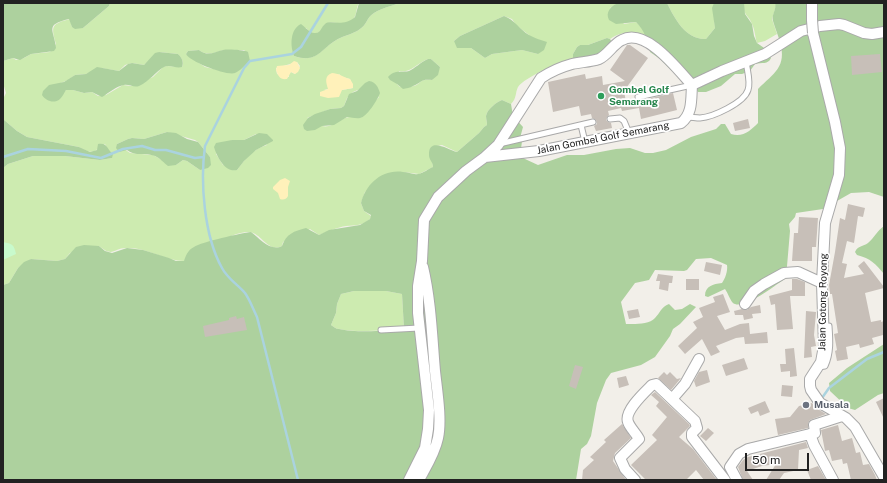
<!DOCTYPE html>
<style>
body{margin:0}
#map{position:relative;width:887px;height:483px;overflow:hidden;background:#f2efe9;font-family:"Public Sans",sans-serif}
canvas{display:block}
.frame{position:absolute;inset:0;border:4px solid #222;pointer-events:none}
.scale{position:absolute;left:745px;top:453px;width:64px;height:18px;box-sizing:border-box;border:2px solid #222;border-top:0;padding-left:5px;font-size:12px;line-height:14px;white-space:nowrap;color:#222;-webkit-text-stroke:3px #fff;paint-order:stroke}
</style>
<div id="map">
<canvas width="887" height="483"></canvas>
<div class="frame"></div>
<div class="scale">50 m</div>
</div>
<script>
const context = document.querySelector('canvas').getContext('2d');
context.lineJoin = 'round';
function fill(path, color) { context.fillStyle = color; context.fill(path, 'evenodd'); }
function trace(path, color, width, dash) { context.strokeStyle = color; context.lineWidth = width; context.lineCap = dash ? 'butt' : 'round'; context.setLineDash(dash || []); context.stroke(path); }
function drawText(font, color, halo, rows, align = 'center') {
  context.font = font + ' "Public Sans",sans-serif'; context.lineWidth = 3.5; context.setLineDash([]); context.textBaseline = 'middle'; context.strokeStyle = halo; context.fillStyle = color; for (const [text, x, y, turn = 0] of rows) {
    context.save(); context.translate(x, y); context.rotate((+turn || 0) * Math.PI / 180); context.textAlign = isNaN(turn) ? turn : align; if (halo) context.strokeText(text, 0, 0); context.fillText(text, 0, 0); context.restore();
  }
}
fill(new Path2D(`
 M110,3H359C356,7 357,14 354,18C348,28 336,21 328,23C322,24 323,32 317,33C312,34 309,31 306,28L293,37L292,48L294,56C317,64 321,48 338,39C345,35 354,34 360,29C367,25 366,18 374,13C382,8 391,6 400,3H618L610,8L624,24L636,22L642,28L646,35C631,35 624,29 610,39L607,38L588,45H580L577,47L573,54V58C562,61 525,77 518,87C515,93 517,98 511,104L502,100C497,102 487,109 486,116C486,119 487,122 487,125L484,127L479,133L457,152L442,145L431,147C427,155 433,159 433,167L419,174L403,172L365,192L361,203L364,211L371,216L370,219C362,226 356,225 346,226C338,227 327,232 319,235L310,229L283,242L282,246C268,253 262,234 250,232C233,230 199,253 184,261C166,261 146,247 127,248C112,248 114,258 99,246L70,253L65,259L57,261L31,259L18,268L9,283L3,285V168L8,164L33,156H65L100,160L112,158L105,144C94,152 92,155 79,147L27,137L17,131L3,119V99L6,93L3,83V61L13,58L16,60L24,58L31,54L50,52L56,44C51,26 51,24 70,19L72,27L83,28L109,6ZM504,16L512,19L516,25L529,35L538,54L522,50L492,54L485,58L471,48L464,47L454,41L460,36ZM199,50C209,58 217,50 228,50C233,50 239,50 245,50L222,71L205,67L186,54L188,51ZM159,52L178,54C182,59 184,61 182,67L167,66L163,67L153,77L131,86L123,85L106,95L98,96L92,92L84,93L73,90H66L63,93L61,83L68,80L75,75L86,74L101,68L119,71L125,65L132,63L144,65ZM428,59H431L440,67L432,80C418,79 423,83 414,86C409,87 404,87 400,87L397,84L399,71C410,74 417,63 428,59ZM297,62L300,66L295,74L291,72L289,73V77L277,74L276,68ZM339,74L342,77L350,79L353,88L342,90H324L328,89ZM363,86L379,97L376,100L351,117C341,116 333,129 322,126C317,125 312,120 307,118L330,109L341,108L344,106L347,98L353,92L360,89ZM167,132L195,140L198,142L210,157L200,170L187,161L183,160L176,165L162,160L153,155L130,153L117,144L128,139L132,138L144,139ZM256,134L267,145C253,149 245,159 237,170L223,165L216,154L232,140H244Z
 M667,3H714V16L715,28L706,39C686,40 675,19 667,3Z
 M744,3H775L776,6L772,19L777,34L765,41L757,43C755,37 755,30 752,24C749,15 742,15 744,3Z
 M354,291H386L402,294L404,329C385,330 357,333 339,329C336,329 334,327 331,325L336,313L337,304L341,294Z`), '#cdebb0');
fill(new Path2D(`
 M3,3H110L109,6L83,28L75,29L72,27L69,19C44,25 54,29 56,48L54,51L31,54L20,60L13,58L3,61Z
 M359,3H400C391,6 382,8 374,13C366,18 367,25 360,29C354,34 345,35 338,39C321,48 318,64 294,56C290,46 290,29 301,24C305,27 309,32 314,33C321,34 321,27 325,24C331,19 342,28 355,17Z
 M618,3H667C675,19 686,40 706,39L715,28L712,8L714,3H744L745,14L752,24L754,36L757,43L767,50L771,58C768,65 762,62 755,64L750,71L742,74H735L721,86L706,92H698L685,72L672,71L660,59L650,52C647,40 645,31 636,22L616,24L609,20C605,12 611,6 618,3Z
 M775,3H884V197L869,192L851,193L823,209L796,213L795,217L789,224L790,231L786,278C777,284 743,311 733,303C730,300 728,293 725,289L708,297L705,296C705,286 713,284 722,283C725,279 728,271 727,265L711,258L696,259L687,270L684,271L655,270L649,280L635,283L621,302L626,324C634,324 649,325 655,318C660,313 661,307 669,304L675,310L682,309L690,304L696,307L680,324L673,329L670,336L655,357L641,365L611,373L606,380L597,403L591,436L587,444L581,449L576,480H3V285L9,283L18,268L24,262L31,259L57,261L65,259L76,247L84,245L99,246L105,251L112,253L127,248L143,250L169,258L176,261H184C186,255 188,250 194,247C201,242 242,233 251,232C260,239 271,252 282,246C286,234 294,231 306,228L319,235L329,230L360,225L370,219L371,215L364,211L361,203C366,184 382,169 403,172C408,172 413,175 418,174C424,173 428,169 433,167C433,162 429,160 429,155C428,136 449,150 457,152L479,133L484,127L487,125C487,122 486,119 486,116C487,109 497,102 502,100L511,104L513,116L523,127L520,138L522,141L521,149L522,157L525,159L538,165L567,155H584L616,149L630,148L645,153H653L666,150L691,137L716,129L721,124H725L731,134C743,138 751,130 758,123V89C774,73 787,67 780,42C778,35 775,28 773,21C771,15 777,9 775,3ZM354,291H386L402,294L404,329C388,331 355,333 339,329C336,329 334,327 331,325L336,313L337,304L341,294Z
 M504,16C515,20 519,29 529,35C534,38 541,40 547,42L544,50L538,54L522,50L492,54L485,58L471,48H457L454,41L460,36Z
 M607,38L610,39L615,47V51L576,61L573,58V54L577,47L580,45H588Z
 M199,50C208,57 214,52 223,50C228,49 244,50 248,52L250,61C245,65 240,71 235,73C227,76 190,62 186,54L188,51Z
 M159,52L178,54C182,58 184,62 182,67C176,69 170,64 164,67C156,71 150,81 139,86C134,88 129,84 124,85C116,86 109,93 102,97L92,92L84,93L73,90H66C64,93 63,96 60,99C54,104 46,101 42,95L43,91L49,85L64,82L75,75L86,74L97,67L119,71L128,64L132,63L144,65L155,53Z
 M428,59H431L440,67L438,75L432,80C420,79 423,82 413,86C410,88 406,88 403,89L397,84L390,80L388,77C395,69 400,73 409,71C414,69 421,62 428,59Z
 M369,81C376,82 378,87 380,93C378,99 367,117 360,118C356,119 351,117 347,117L334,125L322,126L315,130L307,131L304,129L303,125L308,118L315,114L330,109L341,108L344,106L349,94L357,91L365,83Z
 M3,119L17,131L27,137L79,147L90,152L97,150L98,144C107,142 107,149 113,154L112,158L100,160L65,156H33L8,164L3,168Z
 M167,132L176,133L187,139L198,142L210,157L211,165L208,168L200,170L187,161L183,160L176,165L168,166C164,163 160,158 155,156C146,152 135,157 127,150L119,152L116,148L117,144L128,139L132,138L144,139Z
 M259,133L267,134L273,140V141L256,150L244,161L237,170C225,173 217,157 214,147L216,143L232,140H244Z
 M884,226V274C875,263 871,259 857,255L855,252C858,245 863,247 868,243C874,238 877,231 884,226Z
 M884,344V393L878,395L855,410L848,408L830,391L829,383L847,368Z`), '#add19e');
fill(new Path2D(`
 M294,61L297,62L300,68L298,72L295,74L291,72L287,79C280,80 278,76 276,70L277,66L289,65Z
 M332,73C338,73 343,77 350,79L353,84V88L342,90L339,97L328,98L320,96V92L328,89C326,82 324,76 332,73Z
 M285,178L290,181L288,187V196C286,200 283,200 280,199L278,193L273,189V187L280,180Z`), '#fff1ba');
fill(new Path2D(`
 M3,242C12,244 14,244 16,254L3,260Z`), '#c8facc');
trace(new Path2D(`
 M3,157L28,149L66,151L101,158L123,149L142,146L155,150H166L195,158L203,157
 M822,398L829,388L867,359L884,352
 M298,480L257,317C253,309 250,300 245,293C238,285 227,278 222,268C204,236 200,182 205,146L244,68L250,61L292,54L301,47L328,3`), '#aad3df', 2.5);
fill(new Path2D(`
 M627,45H630L648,58L624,91L626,102L639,101L673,93L677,110L641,119L639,108L622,111L621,108L608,111L609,115L607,117L606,120L608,122L611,123L612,128L596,131L594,126L597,124L596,120L592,118L591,114L581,116L579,106L553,112L548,82L585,74L586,79L602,76L603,85L625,81L610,70Z
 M880,54L882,72L852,75L851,56Z
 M748,119L750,128L735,131L733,123Z
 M848,204L865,208L863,217L858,216L854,243L847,241L842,263L847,264L844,278L864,274L858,266L864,261L884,287V288L865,293L871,322L881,320V322L884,321V333H883V335L872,338L874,344L860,348L859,344L846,347L848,359L837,361L835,351L837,350L834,334L838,333L832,294H830L829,285L835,252L840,218L845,220Z
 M799,217L818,218L816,247H812V261H792L794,233H798Z
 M706,262L722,265L720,275L704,271Z
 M658,274L673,276L672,283H669L668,291L659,289L660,281H656Z
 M686,279H699V290H686Z
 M792,279H797L805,282V296H790L793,329L777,330L775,304L771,305L769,296L792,290Z
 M723,294L730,312L717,316L725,330L740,324L749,323L750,334L767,332L768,343L745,344L744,337L736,338L716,346L720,352L711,356L702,339L685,354L678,346L697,328L693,322L703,317L699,308L715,302L713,297Z
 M760,305L761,313L752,314L753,318L744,320L743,315H735L734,311L742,309L747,310L751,307Z
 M638,309L640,317L629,319L627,311Z
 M806,311L816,312L814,335L816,346L811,347L812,357L804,358Z
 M236,316L237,319L244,317L247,330L205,337L203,326L229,320V318Z
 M794,348L797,376L790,377V371L781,372L780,364H786L785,349Z
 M744,358L748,369L726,376L722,365Z
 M575,365L583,367L576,389L569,386Z
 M707,370L710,382L696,387L694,381L699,372Z
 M664,372L667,375L670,372L677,379L681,378L671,390L658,378Z
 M626,376L629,385L619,388L617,378Z
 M782,385L793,386L792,397L781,396Z
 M655,392L689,424L690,426L679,437L693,449L717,480H704L696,470L686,480H646L631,465L657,440L652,435L667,417L656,406L659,402L651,395Z
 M884,398V419L876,402Z
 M765,401L770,412L760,416L758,411L751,414L748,408Z
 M812,403L816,408L826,414L810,420L808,423V428L778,435L775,419L790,417L799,406Z
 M622,424L631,438L615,453L613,461L626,480H582L583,470L594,460L590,457L606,442L604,440Z
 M838,425L842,441L852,438L856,453L860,452L863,465L869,464L875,475L877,480H851L847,463L843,464L842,459L832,461L829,450L825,451L821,430Z
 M708,428L714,433L706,441L700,436Z
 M806,442L808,448L799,450L798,470L784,473L779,480H766L776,464L762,466L747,471L753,480H743L738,467L743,460L748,457Z
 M818,466L826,480H811L807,470Z`), '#c7bfb8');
const lane = new Path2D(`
 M638,97L692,85
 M687,117C691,117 696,118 700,118C713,117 744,103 748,90C751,82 747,70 746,61
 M610,119L620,118L624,121L629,133
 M581,125L585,142
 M499,144L593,122
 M381,330L419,328
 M818,367L825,366C831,353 830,340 829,326`);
const street = new Path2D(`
 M812,20V3
 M813,33L835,122L840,148L839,175L825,223L822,283L824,346L821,362L810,379V386L811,390L820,403L846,418L855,427L884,477
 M485,157L498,145L541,78C550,72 561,67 572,64C580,62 590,62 599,59C608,55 613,44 622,40C646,27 678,70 692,85
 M745,304L754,291L764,284L784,273L798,272L822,283
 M672,399L685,384L699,359
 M409,480L425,448L428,429L429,410L418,313V286L422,261L424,220L438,197L466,171L485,157L539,151L681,123C693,114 691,98 692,85L722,71L765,54L801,31L805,30L820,26L839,24L844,25L864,33L872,34L884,32
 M419,480C426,467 435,453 438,438C442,419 437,390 435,371C432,336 431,301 423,267
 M635,480L625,469L620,458L639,439C636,433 630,428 628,422C624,411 645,392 652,385L656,384L695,421L697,428L692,433V437L725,480
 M737,480L730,467L739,454L748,449L810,434
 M833,480L814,445L810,434L815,433L814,425L842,416`);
trace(lane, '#a9a9a9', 7);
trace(street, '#a9a9a9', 12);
trace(lane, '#fff', 5);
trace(street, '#fff', 10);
const streetBridge = new Path2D(`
 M812,20L813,33`);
trace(streetBridge, '#a9a9a9', 12, []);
trace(streetBridge, '#fff', 10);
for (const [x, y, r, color] of [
 [601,96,4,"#2e9e5b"],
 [806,405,4,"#6b7280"]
]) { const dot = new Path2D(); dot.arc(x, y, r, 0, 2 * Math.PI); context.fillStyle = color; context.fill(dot); trace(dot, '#fff', 1.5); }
drawText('bold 10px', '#27864d', '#fff', [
 ["Gombel Golf",609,90],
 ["Semarang",609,102]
], 'left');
drawText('10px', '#222', '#fff', [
 ["Jalan Gombel Golf Semarang",603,138,-11],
 ["Jalan Gotong Royong",823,302,-89]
]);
drawText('bold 10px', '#5b616d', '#fff', [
 ["Musala",814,405]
], 'left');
</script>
